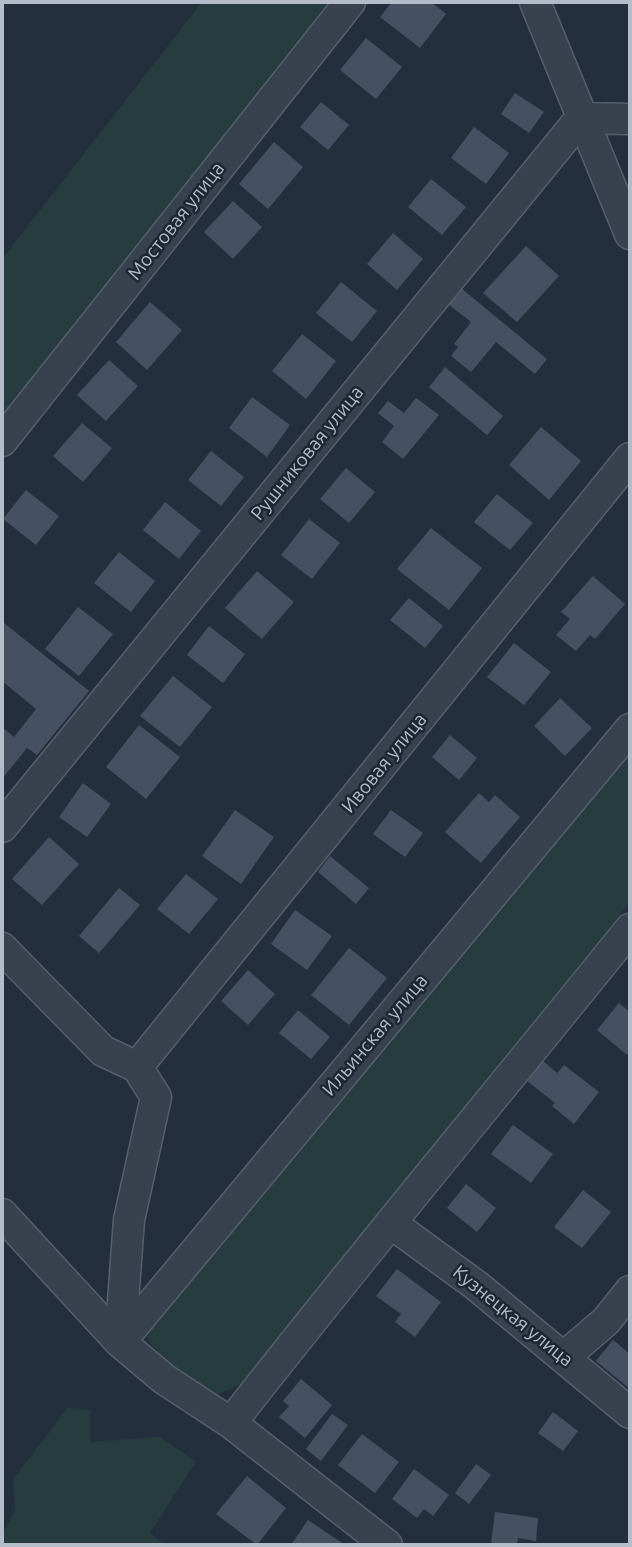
<!DOCTYPE html>
<meta charset="utf-8">
<style>
body{margin:0}
#map{position:relative;width:632px;height:1547px;overflow:hidden;background:#242f3e;font-family:Ubuntu,sans-serif}
canvas{display:block}
.frame{position:absolute;inset:0;border:4px solid #b4bcc9;pointer-events:none}
</style>
<div id="map">
<canvas width="632" height="1547"></canvas>
<div class="frame"></div>
</div>
<script>
const context = document.querySelector('canvas').getContext('2d');
context.lineJoin = 'round';
function fill(path, color) { context.fillStyle = color; context.fill(path, 'evenodd'); }
function trace(path, color, width, dash) { context.strokeStyle = color; context.lineWidth = width; context.lineCap = dash ? 'butt' : 'round'; context.setLineDash(dash || []); context.stroke(path); }
function drawText(font, color, halo, rows, align = 'center') {
  context.font = font + ' Ubuntu,sans-serif'; context.lineWidth = 5; context.setLineDash([]); context.textBaseline = 'middle'; context.strokeStyle = halo; context.fillStyle = color; for (const [text, x, y, turn = 0] of rows) {
    context.save(); context.translate(x, y); context.rotate((+turn || 0) * Math.PI / 180); context.textAlign = isNaN(turn) ? turn : align; if (halo) context.strokeText(text, 0, 0); context.fillText(text, 0, 0); context.restore();
  }
}
fill(new Path2D(`
 M202,2H348L2,435V259Z
 M630,737V902L385,1221L334,1268L292,1328L248,1382L216,1395L172,1370L146,1337Z
 M68,1408L90,1410V1442L160,1437L196,1462L150,1533L165,1545H2V1534L15,1510L13,1479Z`), '#263c3f');
fill(new Path2D(`
 M392,2H431L446,14L420,48L380,17Z
 M366,38L402,67L376,99L340,70Z
 M515,93L544,112L529,133L501,114Z
 M321,102L349,125L328,150L300,127Z
 M474,127L509,153L486,184L451,158Z
 M274,142L303,167L268,209L239,184Z
 M431,179L466,207L442,235L408,207Z
 M233,201L262,227L233,259L204,232Z
 M393,233L423,259L397,290L367,264Z
 M526,246L559,276L517,322L483,293Z
 M341,282L377,311L352,342L316,313Z
 M461,288L547,359L535,374L496,342L471,372L451,356L458,347L454,344L471,322L448,304Z
 M150,302L182,330L147,370L116,342Z
 M302,334L336,361L306,399L272,371Z
 M109,360L138,386L106,421L77,395Z
 M445,367L503,416L487,435L429,387Z
 M252,397L290,425L267,457L229,428Z
 M416,398L439,415L403,459L382,442L394,426L378,413L388,401L404,413Z
 M82,423L112,448L83,482L53,456Z
 M541,427L581,461L549,500L509,465Z
 M211,451L244,477L221,506L188,480Z
 M346,468L375,492L349,523L320,499Z
 M26,490L59,516L36,545L3,519Z
 M497,494L533,523L510,550L474,522Z
 M165,502L201,531L179,559L143,530Z
 M309,519L340,543L312,579L281,555Z
 M431,528L482,568L449,610L397,569Z
 M119,552L155,581L131,612L94,583Z
 M257,571L294,602L262,639L225,608Z
 M593,576L625,604L595,639L590,635L576,651L556,635L570,619L561,612Z
 M409,598L443,626L425,648L390,620Z
 M78,607L113,634L79,676L45,649Z
 M4,623L89,691L37,755L27,748L2,779V727L14,737L36,709L2,681Z
 M209,626L245,654L223,683L187,655Z
 M514,643L551,672L524,705L487,677Z
 M173,676L212,707L180,747L140,716Z
 M560,698L592,728L565,756L534,726Z
 M139,725L180,757L146,799L106,767Z
 M450,735L477,758L459,780L432,757Z
 M83,783L111,804L87,837L59,817Z
 M479,793L489,802L495,795L520,817L481,863L445,832Z
 M235,810L274,837L241,884L202,856Z
 M391,810L423,833L405,857L373,834Z
 M49,837L79,864L42,905L12,879Z
 M330,856L369,888L356,904L318,872Z
 M186,874L218,899L189,934L157,909Z
 M119,888L140,905L99,953L79,936Z
 M295,910L332,936L307,970L271,944Z
 M349,948L387,978L349,1025L311,995Z
 M248,970L275,994L248,1025L221,1001Z
 M619,1003L630,1012V1051L627,1055L597,1030Z
 M298,1010L330,1037L311,1059L279,1033Z
 M543,1061L557,1073L564,1065L599,1092L574,1124L552,1106L555,1103L527,1081Z
 M513,1125L553,1154L531,1183L491,1154Z
 M466,1184L496,1208L477,1232L447,1208Z
 M583,1190L611,1212L582,1248L554,1227Z
 M397,1269L441,1302L415,1337L395,1322L401,1314L376,1296Z
 M613,1340L630,1354V1389L596,1361Z
 M301,1379L332,1405L305,1438L279,1417L289,1406L283,1401Z
 M553,1412L578,1431L563,1451L538,1433Z
 M332,1414L348,1425L321,1461L306,1449Z
 M362,1434L399,1462L375,1493L338,1465Z
 M476,1464L491,1475L469,1504L455,1493Z
 M414,1469L449,1495L433,1516L424,1509L417,1518L392,1499Z
 M247,1476L286,1508L257,1545L216,1514Z
 M495,1512L538,1518L536,1541L518,1538L517,1545L491,1544Z
 M308,1520L342,1543L341,1545H291Z`), '#455162');
const minor = new Path2D(`
 M535,2L630,234
 M2,441L350,2
 M2,827L581,118L630,119
 M2,948L103,1051L137,1067L156,1097L129,1220L120,1342
 M137,1067L630,458
 M2,1214L120,1342L164,1379L231,1423L387,1545
 M392,1224L477,1286L630,1413
 M120,1342L630,729
 M564,1357L606,1321L630,1291
 M231,1423C361,1256 497,1094 630,929`);
trace(minor, '#565f6c', 33);
trace(minor, '#38414e', 30);
drawText('19px', '#b4bcc9', '#1d2633', [
 ["Мостовая улица",176,221,-52],
 ["Рушниковая улица",307,453,-51],
 ["Ивовая улица",384,763,-51],
 ["Ильинская улица",375,1035,-50],
 ["Кузнецкая улица",513,1316,39]
]);
</script>
